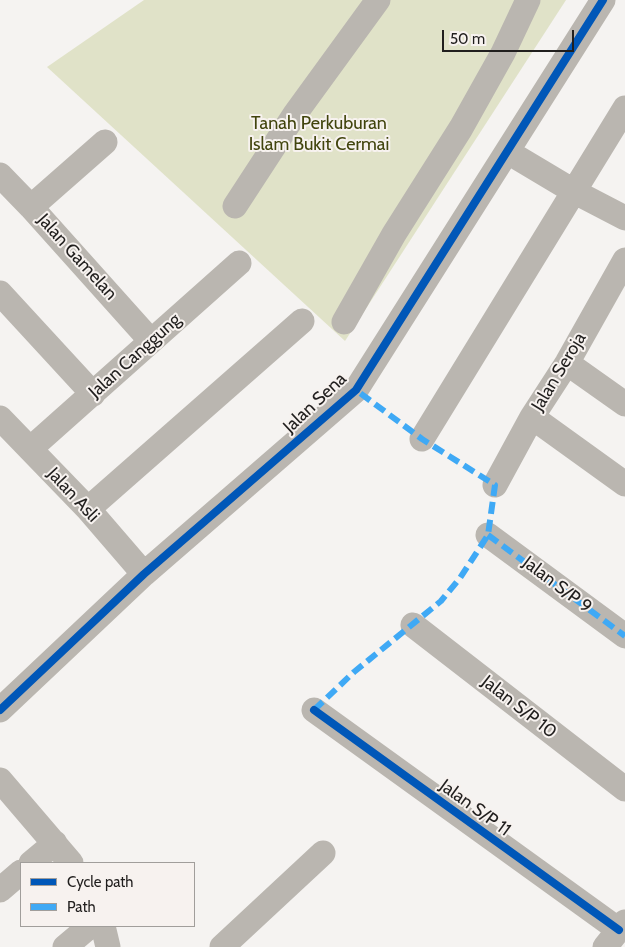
<!DOCTYPE html>
<style>
body{margin:0}
#map{position:relative;width:625px;height:947px;overflow:hidden;background:#f5f3f1;font-family:Cabin,sans-serif}
canvas{display:block}
.legend{position:absolute;left:20px;top:862px;width:175px;height:65px;box-sizing:border-box;background:#f7f2ef;border:1px solid #a19e9b;margin:0;padding:6px 9px;list-style:none;font-size:15px;color:#211f1e}
.legend li{display:flex;align-items:center;gap:10px;height:25px}
.legend b{width:25px;border:1px solid #a19e9b}
.scale{position:absolute;left:442px;top:30px;width:132px;height:22px;box-sizing:border-box;border:2px solid #211f1e;border-top:0;padding-left:6px;font-size:15px;line-height:18px;white-space:nowrap;color:#211f1e;-webkit-text-stroke:4px #f7f2ef;paint-order:stroke}
</style>
<div id="map">
<canvas width="625" height="947"></canvas>
<ul class="legend">
<li><b style="height:6px;background:#0057b8"></b>Cycle path</li>
<li><b style="height:6px;background:#3fa9f5"></b>Path</li>
</ul>
<div class="scale">50 m</div>
</div>
<script>
const context = document.querySelector('canvas').getContext('2d');
context.lineJoin = 'round';
function fill(path, color) { context.fillStyle = color; context.fill(path, 'evenodd'); }
function trace(path, color, width, dash) { context.strokeStyle = color; context.lineWidth = width; context.lineCap = dash ? 'butt' : 'round'; context.setLineDash(dash || []); context.stroke(path); }
function drawText(font, color, halo, rows, align = 'center') {
  context.font = font + ' Cabin,sans-serif'; context.lineWidth = 4; context.setLineDash([]); context.textBaseline = 'middle'; context.strokeStyle = halo; context.fillStyle = color; for (const [text, x, y, turn = 0] of rows) {
    context.save(); context.translate(x, y); context.rotate((+turn || 0) * Math.PI / 180); context.textAlign = isNaN(turn) ? turn : align; if (halo) context.strokeText(text, 0, 0); context.fillText(text, 0, 0); context.restore();
  }
}
fill(new Path2D(`
 M144,0H566L345,341L47,67Z`), '#e0e2c8');
trace(new Path2D(`
 M508,152L575,192L625,218
 M0,175L31,207L151,341
 M235,206L295,114L378,0
 M31,207L105,142
 M0,293L93,394
 M344,322L394,234L461,128L503,53L528,0
 M567,363L625,404
 M532,417L625,484
 M0,418L88,509L144,574
 M422,439L625,108
 M30,449L239,263
 M495,485L532,417L567,363L625,260
 M88,509L302,321
 M488,535L625,636
 M413,625L625,789
 M0,710L144,574L356,390L603,0
 M314,710L619,930
 M0,780L71,863
 M31,863L55,843
 M0,890L21,872
 M103,926L108,947
 M65,947L90,926
 M222,947L323,853
 M605,947L625,922`), '#bab6b0', 25);
trace(new Path2D(`
 M488,535L625,636
 M314,710L354,672L441,601L460,578L488,535L495,485L422,439L356,390`), '#3fa9f5', 6, [12, 6]);
trace(new Path2D(`
 M0,710L144,574L356,390L603,0
 M314,710L619,930`), '#0057b8', 8);
drawText('18px', '#41440d', '#f7f2ef', [
 ["Tanah Perkuburan",319,124],
 ["Islam Bukit Cermai",319,145]
]);
drawText('18px', '#211f1e', '#f7f2ef', [
 ["Jalan Gamelan",77,257,48],
 ["Jalan Canggung",135,356,-42],
 ["Jalan Seroja",559,372,-59],
 ["Jalan Sena",315,403,-43],
 ["Jalan Asli",73,495,47],
 ["Jalan S/P 9",557,585,37],
 ["Jalan S/P 10",519,707,38],
 ["Jalan S/P 11",475,808,36]
]);
</script>
